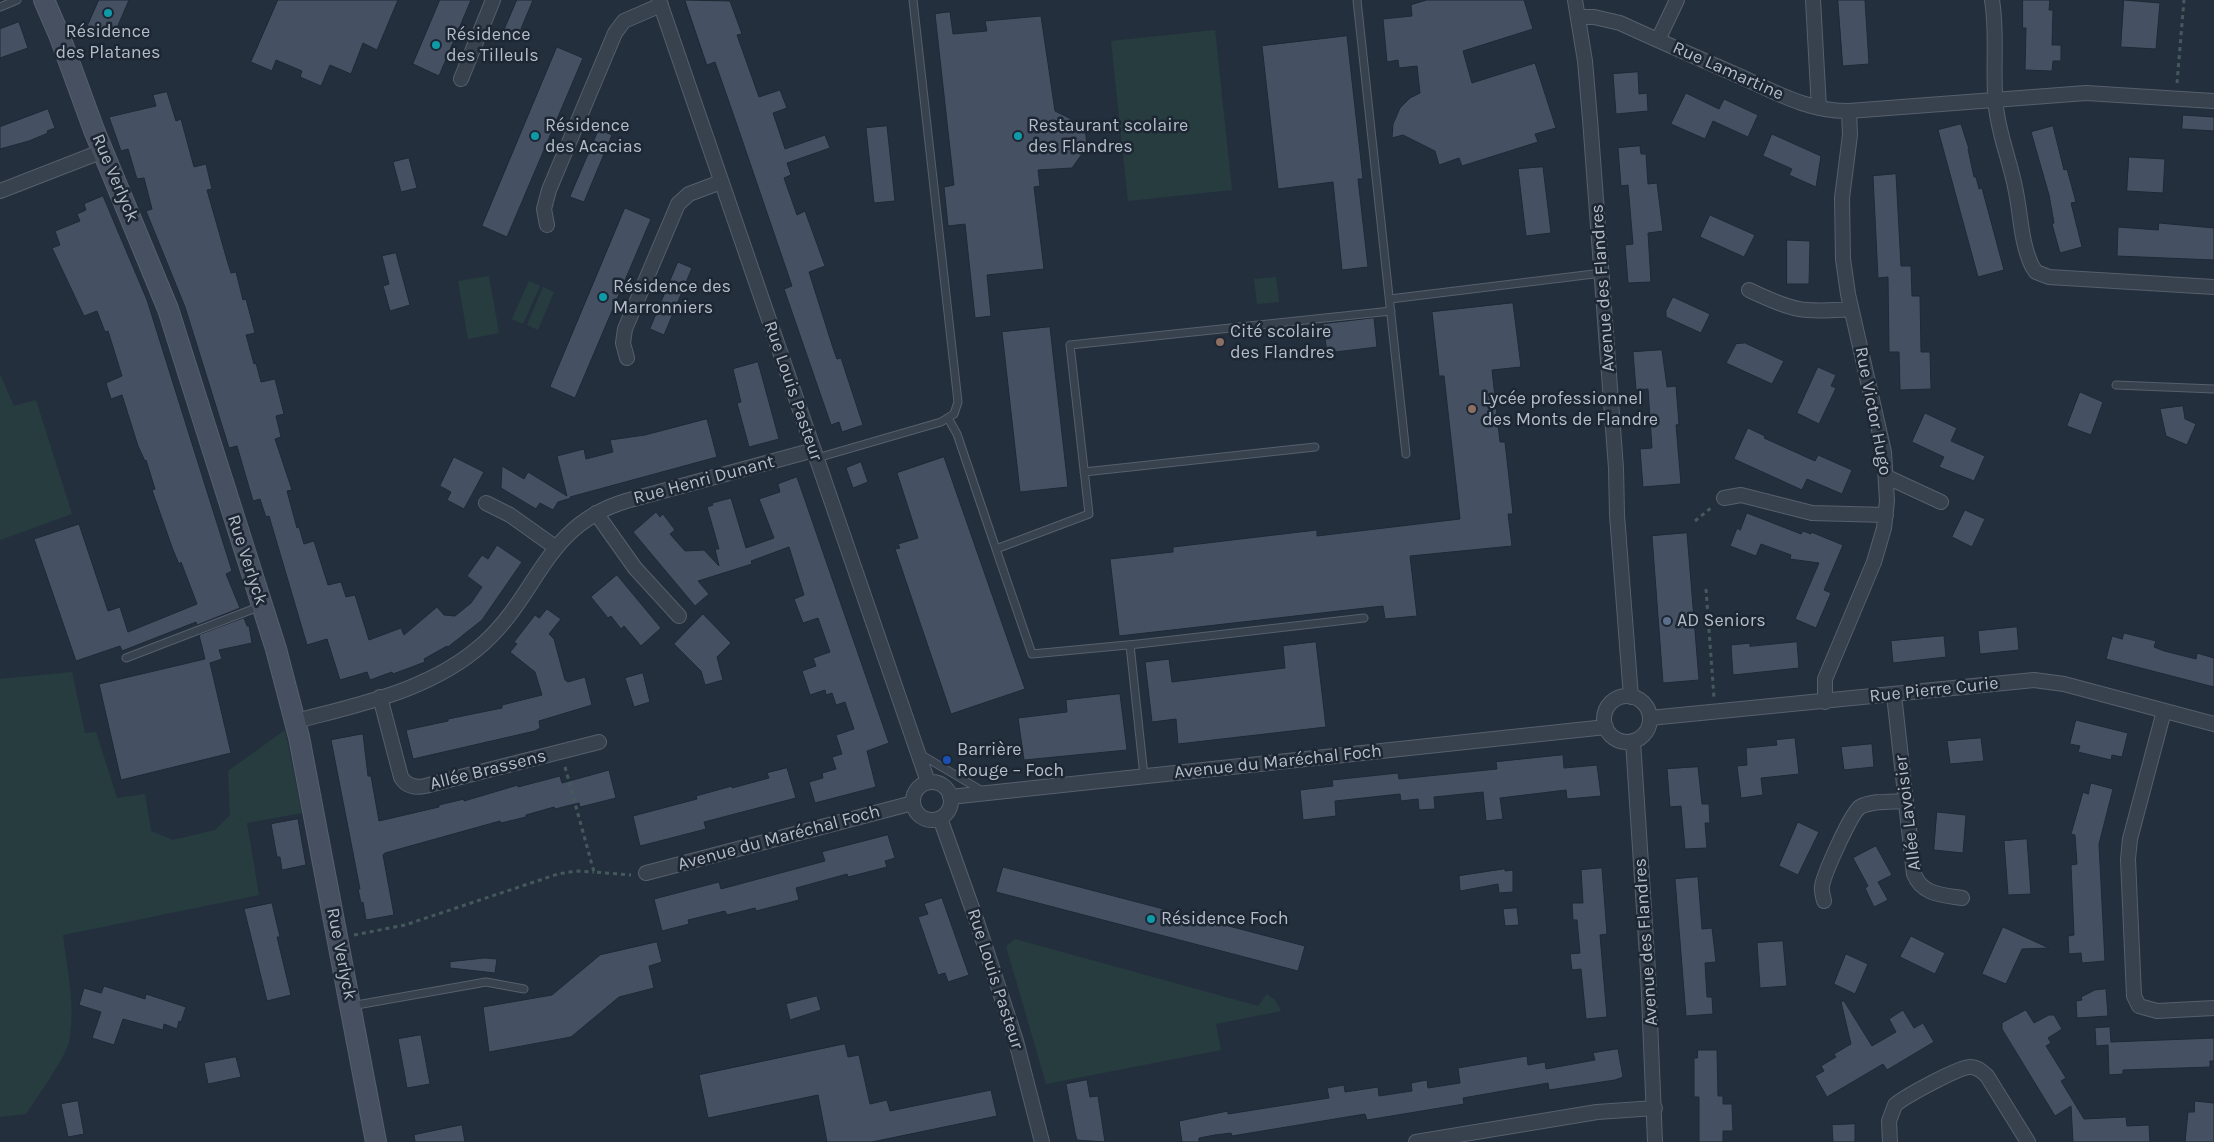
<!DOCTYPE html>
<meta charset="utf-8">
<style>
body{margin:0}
canvas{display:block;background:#242f3e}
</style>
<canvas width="2214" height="1142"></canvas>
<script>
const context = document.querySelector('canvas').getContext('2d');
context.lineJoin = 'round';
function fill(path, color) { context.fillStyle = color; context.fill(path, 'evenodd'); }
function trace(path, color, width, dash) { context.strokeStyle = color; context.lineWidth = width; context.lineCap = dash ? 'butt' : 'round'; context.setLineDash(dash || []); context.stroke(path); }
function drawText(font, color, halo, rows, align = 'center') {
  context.font = font + ' Karla,sans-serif'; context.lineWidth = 5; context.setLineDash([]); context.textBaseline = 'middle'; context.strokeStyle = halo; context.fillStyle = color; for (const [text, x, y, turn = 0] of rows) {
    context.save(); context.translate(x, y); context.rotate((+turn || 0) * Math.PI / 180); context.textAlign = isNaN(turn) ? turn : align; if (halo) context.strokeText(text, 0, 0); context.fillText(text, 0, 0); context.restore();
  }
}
fill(new Path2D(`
 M1215,30L1232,190L1128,201L1111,41Z
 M489,276L499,333L468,339L458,281Z
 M1276,277L1279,302L1257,304L1254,279Z
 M529,281L540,286L523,324L512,319Z
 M543,287L554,292L538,330L527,325Z
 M0,374L14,406L36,400L72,514L0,540Z
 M72,672L85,733L96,732L117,798L145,794L151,831L173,840L215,830L230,815L228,771L285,730L302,813L247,823L259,895L63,935C67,970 76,1006 69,1042C65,1058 36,1099 26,1114L0,1117V679Z
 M1015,939L1258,1006L1267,994L1275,1000L1281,1011L1216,1024L1221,1050L1046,1084L1006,946Z`), '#263c3f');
const building = new Path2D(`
 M99,0H129L113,37L87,27Z
 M278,0H398L377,50L363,43L351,74L330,65L321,86L300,77L302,71L276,60L272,71L251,62Z
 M440,0H471L439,76L413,64Z
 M517,0H533L516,41L502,35Z
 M685,0L730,1L742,34L737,35L759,97L780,90L787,108L773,113L785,149L825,135L830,148L787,163L791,175L784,178L797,215L805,211L825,266L809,272L833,348L837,359L841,358L863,425L842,432L839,422L831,425L784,289L792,286L737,125L715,62L707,65Z
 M1427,0H1524L1533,29L1463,51L1472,83L1535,63L1556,128L1535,134L1538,142L1462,166L1459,158L1439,165L1435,151L1403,135L1392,138L1393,124L1400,108L1410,98L1420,93L1417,66L1399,68L1398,60L1387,62L1383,19L1412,16L1411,5Z
 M1838,0H1865L1869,64L1843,66Z
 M2023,0H2050L2049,10H2053L2052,45H2061V61H2053L2052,71L2025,70L2026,28H2023Z
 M2124,0L2160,3L2156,49L2121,47Z
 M950,12L953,34L987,31L985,21L1041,16L1055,111L1085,126L1087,147L1072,168L1038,170L1040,186L1034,187L1044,269L987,275L991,316L975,318L965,224L948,226L944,187L954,185L935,14Z
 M19,22L28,48L0,58V29Z
 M1347,36L1363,179H1358L1368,267L1342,270L1333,182L1278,189L1262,46Z
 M557,47L583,58L507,237L482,226Z
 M1638,72L1639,94L1647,93L1648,111L1616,114L1613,74Z
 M167,92L176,121L181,119L194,167L206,164L212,189L207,190L227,260L231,273L236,272L243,300L246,299L255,333L246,335L254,364L256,363L261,382L275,379L284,414L276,416L281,437L275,439L292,490L287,491L297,528L299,527L304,544L314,541L328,585L341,582L346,597L355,595L369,640L401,628L404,635L437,607L444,615L455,616L471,603L482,587L467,576L482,555L488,559L497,545L522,562L482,620L448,647L447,646L424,659L425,662L393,674L392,672L370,680L367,672L340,680L327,639L307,645L269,516L266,517L260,499L253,501L237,446L229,448L185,307L146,211L152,209L144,178L137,179L128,149L121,151L109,117L156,106L153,95Z
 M1686,93L1719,109L1724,99L1758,115L1748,137L1713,121L1705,139L1671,124Z
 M48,109L55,128L47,131L48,133L29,141L0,149V127Z
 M2183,115L2214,117V131L2182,129Z
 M1961,124L1969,149H1968L1974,177H1976L1979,189L1982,188L2004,270L1978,277L1938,130Z
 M887,126L895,201L874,203L866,128Z
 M2053,126L2064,170L2067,169L2076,202L2071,203L2082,247L2060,253L2052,224L2054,223L2049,195L2031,132Z
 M599,129L612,135L584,202L570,197Z
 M1772,134L1821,156L1816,187L1789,175L1792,169L1763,156Z
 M1640,146L1641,154H1646L1648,184L1657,183L1663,231L1648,233L1651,282L1628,283L1625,245L1633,244L1628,185L1621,186L1618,148Z
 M2129,157L2165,159L2163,193L2127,191Z
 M409,158L417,188L401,192L393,162Z
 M1543,167L1551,233L1526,236L1518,169Z
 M1896,174L1901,266H1911L1912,296H1920L1921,352H1930L1931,389L1900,390L1899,352H1889L1888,277L1878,278L1873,176Z
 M103,196L147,300L232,571L226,574L240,608L197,625L196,622L122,651L120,646L76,661L34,539L79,524L108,611L120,607L128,632L197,604L181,562L179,564L173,550L152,490L155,489L146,460L145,461L138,446L122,395L111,399L106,383L122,376L108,331L105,332L97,311L84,316L52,248L60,245L55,231L80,221L77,214L86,210L84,204Z
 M625,208L651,219L575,398L550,387Z
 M1710,215L1755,235L1744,257L1700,237Z
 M2159,223L2214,228V260L2117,256L2118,227L2158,230Z
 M1787,240L1810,241L1809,284H1787Z
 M396,253L410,305L390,311L383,286L389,284L382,256Z
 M678,262L692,268L664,335L650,329Z
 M1673,297L1710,314L1701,333L1666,317V311Z
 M1513,303L1521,367L1492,370L1500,442H1505L1513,514H1508L1512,546L1410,556L1417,616L1385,619L1383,606L1119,636L1110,559L1173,552V547L1317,530V536L1460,519L1444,376H1439L1432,312Z
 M1374,318L1377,347L1327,353L1323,324Z
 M1050,327L1068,487L1020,492L1002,332Z
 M1745,343L1784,361L1772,384L1726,363L1736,344Z
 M1662,350L1667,387L1676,386L1679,424L1676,425L1681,484L1643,487L1640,449L1652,448L1648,389L1636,390L1633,352Z
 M758,362L779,439L749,447L737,403L741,402L733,369Z
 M1818,367L1836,375L1831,386L1836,388L1819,424L1797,413Z
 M2080,392L2103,402L2091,435L2067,426Z
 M2183,406L2185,419L2196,424L2187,445L2166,436L2160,409Z
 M1925,413L1957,428L1951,441L1985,456L1974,481L1939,467L1944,457L1912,442Z
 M707,419L717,457L570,497L571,498L558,502L553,510L540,503L536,509L501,488L502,466L524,479L528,472L567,496L557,456L584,449L586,459L613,452L610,440L645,435Z
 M1748,428L1765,436L1764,438L1815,461L1818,455L1852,470L1842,494L1807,479L1802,490L1734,459Z
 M454,457L484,472L464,509L447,500L451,492L440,486Z
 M944,457L1025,689L951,714L895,549L900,548L898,544L918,538L897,473Z
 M861,462L868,482L853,488L846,468Z
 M797,477L889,743L867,751L876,787L815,803L809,782L823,778L822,773L836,769L832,757L842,754L836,735L854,729L845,702L836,705L832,693L826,695L825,690L810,695L802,671L816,666L813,658L830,652L818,618L803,623L794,599L804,595L789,547L751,561L752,564L698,581L709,594L695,606L633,532L656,512L660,517L663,514L675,530L670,534L685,551L704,550L719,566L715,549H719L707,507L713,505L712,503L731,498L746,548L774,538L759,499L780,492L778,484Z
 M1965,510L1985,519L1972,547L1952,537Z
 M1747,513L1801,534L1803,531L1811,534V532L1843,545L1824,590L1831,593L1816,628L1795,619L1819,563L1790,559L1791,555L1761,544L1756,556L1730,546L1737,528L1740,530Z
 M1687,533L1699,680L1663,683L1652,536Z
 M617,575L661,628L641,646L624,626L621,629L611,616L608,618L591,597Z
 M547,609L561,619L549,634L554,639L565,680L568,682L585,677L592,705L539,721L540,728L535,731L413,759L406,730L448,721V719L502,708V705L542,695L535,672L510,652L517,644L514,642L535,615L539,618Z
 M703,614L731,643L717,657L723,680L705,685L701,671L674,644Z
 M244,618L247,626H249L252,643L219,650L222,659L210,663L231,753L121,780L99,684L205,659L199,635Z
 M2017,627L2019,650L1980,654L1978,631Z
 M2124,633L2156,641L2154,647L2164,651L2196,659L2197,653L2214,658V687L2106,659L2112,636L2122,639Z
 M1944,636L1946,657L1893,663L1891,641Z
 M1316,642L1326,727L1178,744L1176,719L1152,722L1145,662L1169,659L1172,682L1285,668L1283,646Z
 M1797,642L1799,668L1733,675L1731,645L1750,643V646Z
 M643,673L650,702L634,707L625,678Z
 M1120,694L1127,750L1024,760L1018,718L1067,712L1066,700Z
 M2076,720L2128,733L2122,757L2112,755L2111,760L2078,752L2080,746L2070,744Z
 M363,734L368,776H371L379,821L439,807V805L464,799V801L518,785V787L560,776L562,783L609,770L616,798L580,807L579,803L555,809L554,807L526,815V817L501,823L500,821L385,853L383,855L394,915L366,920L363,902L361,903L358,889H360L331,740Z
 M1795,738L1799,774L1761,778L1763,795L1741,798L1737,766L1747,765L1746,748L1777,745L1776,740Z
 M1981,738L1984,761L1950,764L1947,741Z
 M1872,744L1874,767L1844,770L1841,747Z
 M1563,755L1564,768L1597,765L1601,796L1567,799L1566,790L1500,798L1503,819L1486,821L1483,792L1434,797L1435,809L1419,810L1418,799L1401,801L1400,794L1335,801L1336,816L1303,820L1300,790L1333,786L1332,780L1398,773L1399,779L1418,777L1497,769L1496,762Z
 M1698,767L1702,804H1709L1710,823H1705L1707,848L1685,849L1681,806L1670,807L1667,769Z
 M787,768L796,798L704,822L706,829L640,846L633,816L697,799L696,796L732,786V788L769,778L767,773Z
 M2091,783L2113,789L2099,844L2105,961L2082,963L2081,953L2069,954L2068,936L2074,935L2071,865L2077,864L2075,835L2071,834L2083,792L2088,794Z
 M1937,812L1966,815L1963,853L1934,850Z
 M298,819L306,865L282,870L280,857H277L271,824Z
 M1798,822L1819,832L1798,875L1779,866Z
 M888,835L895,858L885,861L887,867L848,877L847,874L796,888L799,900L756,911L755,908L727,915L725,911L688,920L689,924L662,931L654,899L719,882L721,889L825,861L822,852Z
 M2027,839L2031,894L2008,895L2004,841Z
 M1876,846L1892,875L1878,882L1888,900L1874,907L1865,888L1868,886L1853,858Z
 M1003,867L1305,946L1298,971L996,892Z
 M1602,868L1607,934L1600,935L1607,1017L1586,1019L1581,969L1572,970L1570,954L1580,953L1577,920H1573L1572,903H1583L1581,870Z
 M1505,869V871L1513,870V892L1499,893L1498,884L1460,891L1459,876Z
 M1698,877L1702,929L1712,928L1716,962L1705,963L1707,997H1712L1713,1014L1686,1016L1675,879Z
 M942,898L969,975L948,982L945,973L938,975L918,917L928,914L924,904Z
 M272,903L280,937H277L291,995L267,1001L244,909Z
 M1517,908L1519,925L1505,926L1503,909Z
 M2003,927L2049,948L2022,949L2006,984L1982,974Z
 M1911,936L1945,953L1935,974L1900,957Z
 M1783,941L1787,986L1760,988L1757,943Z
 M657,942L662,962L649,966L654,988L619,997L571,1037L489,1052L483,1007L552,995L600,955Z
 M1846,954L1868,964L1855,994L1834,984Z
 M485,958L497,959L495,973L450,968V962Z
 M104,986L145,999L146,994L186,1007L181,1022L179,1021L177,1029L164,1024L163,1030L123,1019L114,1045L92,1038L101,1012L79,1005L84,988L101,993Z
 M2106,989L2108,1016L2077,1018L2076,1001L2082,1000L2081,997L2095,990Z
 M817,996L821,1010L790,1020L786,1004Z
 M1844,1001L1872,1046L1896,1032L1889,1019L1903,1010L1914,1028L1923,1023L1934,1042L1887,1070L1883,1064L1827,1097L1815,1076L1824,1071L1821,1066L1836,1057L1834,1054L1851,1044L1841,1002Z
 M2026,1010L2034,1023L2049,1015H2054L2062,1029L2048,1038L2051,1043L2046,1046L2066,1078L2061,1081L2084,1119L2126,1117L2127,1126L2149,1125L2150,1142H2073L2071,1106L2055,1116L2002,1029V1023Z
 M2110,1027L2111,1042L2214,1038V1061H2210V1067L2123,1070V1074L2109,1075L2108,1045L2096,1046L2095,1028Z
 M421,1035L430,1084L407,1088L398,1039Z
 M845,1044L848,1057L859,1055L870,1104L887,1100L890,1111L991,1090L997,1116L872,1142H827L818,1095L708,1118L699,1075Z
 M1618,1049L1623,1077L1615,1080L1549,1090L1548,1083L1463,1098L1464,1104L1367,1120L1365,1114L1232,1136L1231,1133L1215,1135L1199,1138V1142H1182L1179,1121L1228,1111V1114L1329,1098L1327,1088L1344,1085L1345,1092L1378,1087L1379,1096L1412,1091L1411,1083L1427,1080L1428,1088L1460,1083L1458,1068L1527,1056L1528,1065L1545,1062L1546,1069L1595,1060L1593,1053Z
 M1698,1050H1717L1718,1096H1723V1104H1732L1733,1131H1723V1142H1699V1097H1694V1058H1697Z
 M236,1057L241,1077L208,1084L204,1063Z
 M1087,1080L1090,1097L1098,1096L1105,1142L1077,1140L1075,1133L1066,1084Z
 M78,1101L84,1134L68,1137L61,1104Z
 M2195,1101L2214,1103V1142H2185L2188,1112H2194Z
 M1855,1124V1142H1833L1832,1125Z
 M462,1125L465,1142H415L414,1135Z`);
fill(building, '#455162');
trace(building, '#1f2835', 1);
const lane = new Path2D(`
 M1357,0L1406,454
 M0,7L17,0
 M1390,299L1602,273
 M2116,385L2214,389
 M948,418L957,434L996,549
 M817,458L941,422L954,414L958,402L913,0
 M1084,472L1315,447
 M1364,618L1138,644L1032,654L996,549L1089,514L1070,345L1391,311
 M1130,645L1144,776
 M126,658L261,606
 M920,754L984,792
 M351,1006L486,982L524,989`);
const street = new Path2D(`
 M659,0L928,782
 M1575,0L1585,61L1590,119L1616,468L1617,515L1631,697
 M1813,0L1819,108
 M1992,0C1998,35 1992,71 1996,107C1999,136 2011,163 2016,192C2021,217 2021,243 2032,266L2036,272L2049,277L2214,287
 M1578,17H1594L1620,23C1659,41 1698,58 1737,75C1773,91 1809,112 1849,111L2086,93L2214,101
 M1658,40L1677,0
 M461,79L493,0
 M0,191L103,151
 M547,225L544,209L549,190L615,33L624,21L661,5
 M1749,290C1793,311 1802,313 1851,309
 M627,358L623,343L625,329L678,204L689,194L721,182
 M1887,477L1941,502
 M1724,498L1741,495L1812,513L1886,515
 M486,503L510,515L555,547
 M596,513L635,568L679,616
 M1894,695L1914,874C1922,895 1943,895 1962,898
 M1604 719a23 23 0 1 1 46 0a23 23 0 1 1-46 0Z
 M380,697L401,777C406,786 415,788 425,786L599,742
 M1825,702V679L1874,562L1884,528L1887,501L1884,452L1848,294L1843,259L1842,198L1850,135L1849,111
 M2164,711L2130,839L2128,859L2134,996L2139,1006L2157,1011L2214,1008
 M1650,718L2034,680L2064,684L2214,724
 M296,721C361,704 432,690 484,643C540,592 544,526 626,501L814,450
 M1633,741L1648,971L1655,1142
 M913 801a19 19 0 1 1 38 0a19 19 0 1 1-38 0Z
 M950,797L1606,727
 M940,818L977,922L1016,1041L1042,1142
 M646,873L913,803
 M1824,901C1823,896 1821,891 1822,886C1824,874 1851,813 1860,807C1872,800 1893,802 1906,801
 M1416,1142L1597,1112L1655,1108
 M1890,1142L1889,1121L1895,1105C1904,1097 1960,1066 1971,1067C1977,1067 1983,1072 1987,1076L2028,1142`);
const secondary = new Path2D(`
 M44,0L60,37L94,130L168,309L276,649L299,737L376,1142`);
trace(lane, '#565f6c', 9);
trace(street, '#565f6c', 16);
trace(secondary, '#565f6c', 22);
trace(new Path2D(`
 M2177,83L2184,0
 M1695,521L1712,507
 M1706,589L1714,698
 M565,767L594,872L631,875
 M354,935L405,925L558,874L576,871L594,872`), '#44595c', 3, [4, 4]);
trace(lane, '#38414e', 7);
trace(street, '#38414e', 14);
trace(secondary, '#465061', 20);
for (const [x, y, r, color] of [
 [108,13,5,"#0f9aa8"],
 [436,45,5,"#0f9aa8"],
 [535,136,5,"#0f9aa8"],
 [1018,136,5,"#0f9aa8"],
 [603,297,5,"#0f9aa8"],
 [1220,342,5,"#8d6e63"],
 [1472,409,5,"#8d6e63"],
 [1667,621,5,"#5c6f8a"],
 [947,760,5,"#1a4fb4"],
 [1151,919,5,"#0f9aa8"]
]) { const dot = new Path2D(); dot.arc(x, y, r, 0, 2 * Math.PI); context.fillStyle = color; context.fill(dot); trace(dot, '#1d2633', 2); }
drawText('18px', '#b4bcc9', '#1d2633', [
 ["Résidence",108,32,"center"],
 ["des Platanes",108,53,"center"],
 ["Résidence",446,35],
 ["des Tilleuls",446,56],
 ["Résidence",545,126],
 ["des Acacias",545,147],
 ["Restaurant scolaire",1028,126],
 ["des Flandres",1028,147],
 ["Résidence des",613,287],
 ["Marronniers",613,308],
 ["Cité scolaire",1230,332],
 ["des Flandres",1230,353],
 ["Lycée professionnel",1482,399],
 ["des Monts de Flandre",1482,420],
 ["AD Seniors",1677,621],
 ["Barrière",957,750],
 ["Rouge – Foch",957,771],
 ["Résidence Foch",1161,919]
], 'left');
drawText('18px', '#b4bcc9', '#1d2633', [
 ["Rue Lamartine",1728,71,24],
 ["Rue Verlyck",115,178,67],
 ["Avenue des Flandres",1603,288,-94],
 ["Rue Louis Pasteur",793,391,71],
 ["Rue Victor Hugo",1873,411,79],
 ["Rue Henri Dunant",704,480,-15],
 ["Rue Verlyck",247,560,72],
 ["Rue Pierre Curie",1934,690,-6],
 ["Avenue du Maréchal Foch",1278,762,-6],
 ["Allée Brassens",488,770,-14],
 ["Allée Lavoisier",1908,813,-97],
 ["Avenue du Maréchal Foch",779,838,-15],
 ["Avenue des Flandres",1646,942,-94],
 ["Rue Verlyck",341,954,79],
 ["Rue Louis Pasteur",995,979,72]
]);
</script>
